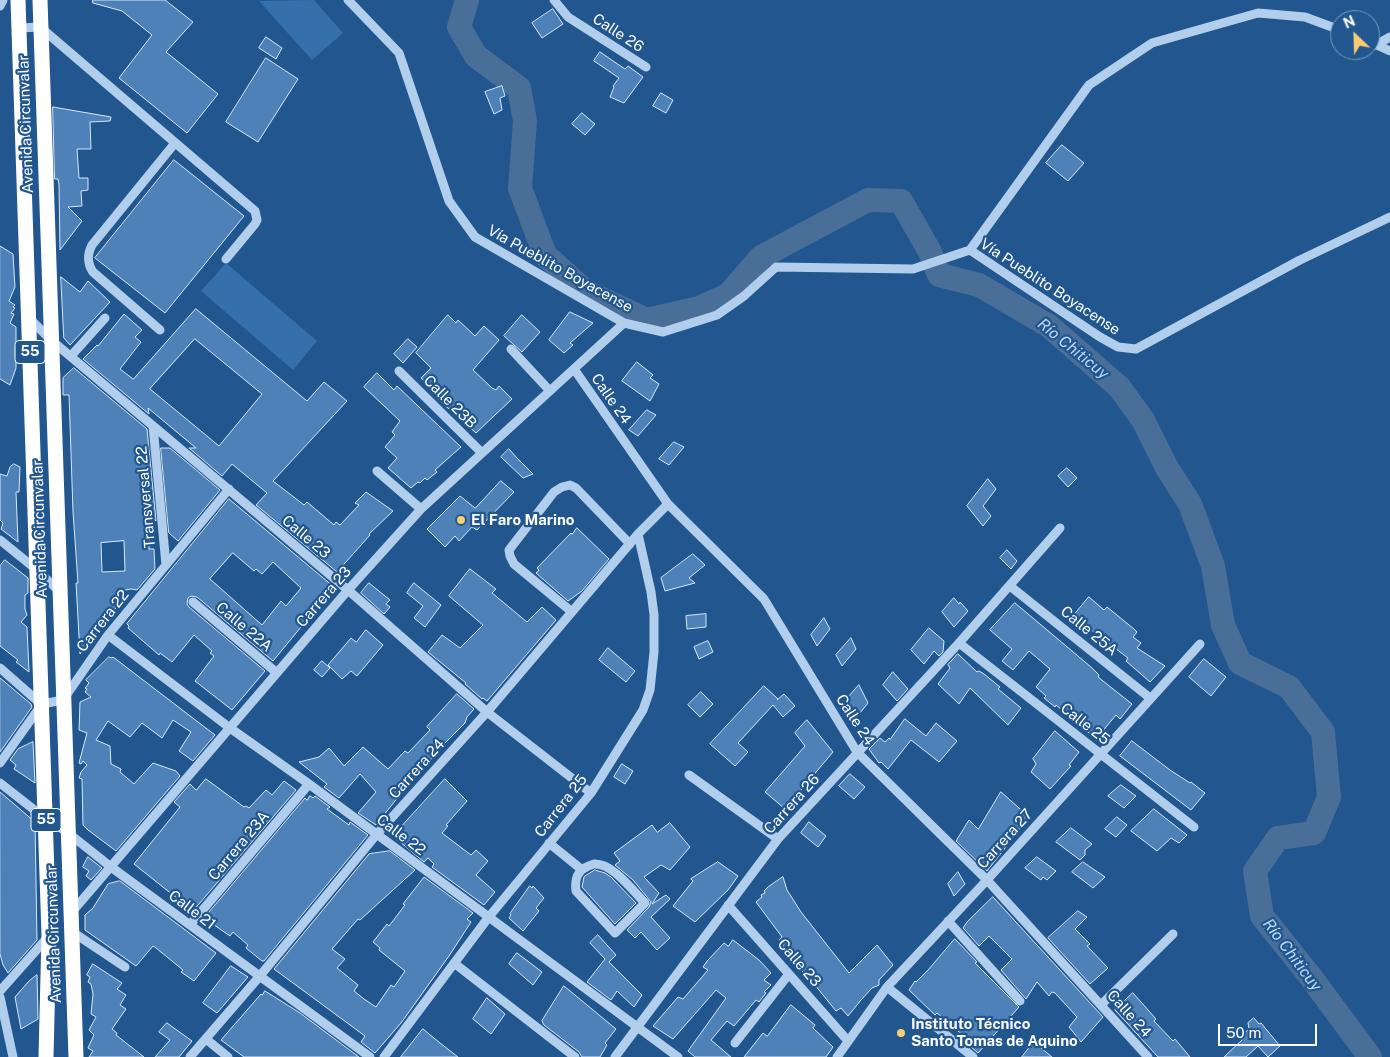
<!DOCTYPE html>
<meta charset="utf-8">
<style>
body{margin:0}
#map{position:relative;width:1390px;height:1057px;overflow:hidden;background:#21568f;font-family:"Public Sans",sans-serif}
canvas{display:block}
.north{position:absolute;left:1330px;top:10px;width:50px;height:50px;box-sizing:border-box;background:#21568f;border:1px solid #7a9abc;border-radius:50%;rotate:336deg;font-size:14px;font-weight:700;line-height:20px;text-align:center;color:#fff}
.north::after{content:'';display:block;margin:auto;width:18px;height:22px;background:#f9cc72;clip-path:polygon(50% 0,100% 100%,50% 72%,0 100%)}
.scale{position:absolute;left:1218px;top:1024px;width:99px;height:22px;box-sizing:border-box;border:2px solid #fff;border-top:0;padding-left:6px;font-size:15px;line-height:18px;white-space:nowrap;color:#fff;-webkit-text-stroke:4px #21568f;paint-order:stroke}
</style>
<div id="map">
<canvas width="1390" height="1057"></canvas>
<div class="north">N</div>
<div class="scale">50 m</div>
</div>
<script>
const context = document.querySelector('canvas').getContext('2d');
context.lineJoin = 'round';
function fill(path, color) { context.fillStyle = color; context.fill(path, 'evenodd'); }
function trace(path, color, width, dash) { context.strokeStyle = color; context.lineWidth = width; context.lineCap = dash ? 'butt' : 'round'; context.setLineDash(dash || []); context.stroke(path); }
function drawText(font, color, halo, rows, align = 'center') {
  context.font = font + ' "Public Sans",sans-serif'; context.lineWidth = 4.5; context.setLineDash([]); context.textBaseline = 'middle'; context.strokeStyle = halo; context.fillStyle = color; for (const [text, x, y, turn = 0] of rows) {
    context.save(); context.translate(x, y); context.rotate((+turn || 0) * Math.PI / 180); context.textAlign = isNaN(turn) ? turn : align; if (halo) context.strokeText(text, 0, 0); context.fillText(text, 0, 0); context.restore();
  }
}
fill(new Path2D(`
 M314,0L343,33L312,60L259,1Z
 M226,263L317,341L293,370L201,291Z`), '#3570ad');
trace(new Path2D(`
 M467,0L459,27L476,56L519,88L525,121L520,188L545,255L585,291L647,320L699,308L728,295L761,257L868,200L901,201L930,252L939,275L979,285L1049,326L1119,387L1143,420L1167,468L1190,504L1213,566L1223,625L1240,663L1289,687L1323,732L1329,797L1314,833L1278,838L1255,871L1262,916L1310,976L1370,1057`), '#496e97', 24);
const building = new Path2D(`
 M93,0H165L193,22L166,52L218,94L187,133L119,78L152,35L122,11L93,3Z
 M553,9L563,24L542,38L532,23Z
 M266,37L282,48L276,59L259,48Z
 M600,52L625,69L628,66L643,77L624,103L610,97L614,87L613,86L619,78L594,61Z
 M266,58L298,79L258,142L226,122Z
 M502,86L505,96L500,98L502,110L494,114L485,92Z
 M661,93L673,100L666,113L653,106Z
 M53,107L111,117L110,121L90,122L91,149H77L79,178H88V190L81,191L82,206L68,207L82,221L60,250L59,185L58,179H55Z
 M582,113L595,124L585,135L572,124Z
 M1062,145L1084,163L1068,181L1046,163Z
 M174,160L244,216L165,313L95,258Z
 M0,246L13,254L15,287L9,301L15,305L13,307L15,308L11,313L14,314L10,323L16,327V368L10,385L0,379Z
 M61,277L80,292L88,281L110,302L70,345L64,338Z
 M196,309L307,401L324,382L347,401L273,481L304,505L307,502L334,525L336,522L340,525L359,505L355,503L366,492L393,511L369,534L370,535L337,572L256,505L267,493L232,464L222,476L189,448H196L148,408L149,414L83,359L97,345L98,346L124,314L142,330L135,337L141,342L120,369L133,379ZM195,339L262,394L219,446L150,389Z
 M570,312L593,323L570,343L573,345L564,353L549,340Z
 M448,315L456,323L458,320L475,336L484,326L499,340L473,370L492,388L496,390L499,386L512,399L476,433L440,401L429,387L430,386L421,378L431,368L416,353Z
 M522,315L540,332L522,352L504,336Z
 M408,339L417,347L403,363L394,354Z
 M637,362L653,375L650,378L659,384L650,401L622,381Z
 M74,368L147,429L156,521L151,517L149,549H154L155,569L137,590L131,589L120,591V599L114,611L80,654L76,583H78L73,512L69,395H63V378ZM124,541L125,571L102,572L101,543Z
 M377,373L394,390L397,386L461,447L435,470L437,472L427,480L425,478L420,483L418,482L411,488L388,468L397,458L385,447L395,435L392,432L400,421L364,387Z
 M647,410L656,415L638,436L629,430Z
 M674,442L684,447L669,465L659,459Z
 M161,448H170L220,490L178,541L169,533Z
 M509,449L517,458L533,474L523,478L501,457Z
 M14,464L20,467L19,492H16L18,542L1,529L3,523L0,520V474L7,476L10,467Z
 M1067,468L1077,478L1068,487L1058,476Z
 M988,479L996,489L983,506L991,516L983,526L967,506Z
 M501,481L514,492L477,530L472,527L459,541L455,536L445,547L427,529L460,496L475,508Z
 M229,499L334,587L273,661L197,597L191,596L188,598L187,604L189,607L265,671L232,710L195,681L214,656L210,653L212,651L194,635L172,662L160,653L159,655L128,628L129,626L127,624ZM233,553L254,571L256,569L262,574L273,562L301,588L286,606L281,601L262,625L210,579Z
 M577,528L609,559L582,591L568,601L536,573L539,570L537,568L571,533L572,534Z
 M1007,550L1017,561L1011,569L1000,558Z
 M693,554L705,565L689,578L695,583L665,591L661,578Z
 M5,560L28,578V593L25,595V609L27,615L21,622L27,627L29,672L16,662L18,660L0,646V566Z
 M470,569L496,589L492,593L527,622L542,607L556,620L487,701L483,698L482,699L465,684L466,683L428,652L442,635L460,648L483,625L449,596Z
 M369,583L390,600L386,604L390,607L384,614L361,593Z
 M414,583L441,605L425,627L414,618L423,606L407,593Z
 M1089,597L1104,610L1107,607L1134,629L1137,632L1133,637L1141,643L1137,648L1165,666L1150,682L1126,661L1128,658L1090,629L1085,624L1086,623L1075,614Z
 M954,598L959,604L960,602L968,611L954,627L942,612Z
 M1015,603L1091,667L1099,675L1098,677L1132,704L1120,719L1116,715L1096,739L1056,705L1055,707L1044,698L1046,696L1036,687L1050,669L1029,651L1013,670L1002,661L1012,649L990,630Z
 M706,614V627L687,629L686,616Z
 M824,618L830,629L817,646L811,635Z
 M929,628L944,641L943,652L939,656L934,651L924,664L911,650Z
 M366,630L383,645L357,676L351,671L342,679L328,665L351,638L356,642Z
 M851,638L856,649L842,666L836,655Z
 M708,641L713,652L699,659L694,647Z
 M608,648L635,671L626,682L599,660Z
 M958,654L977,672L979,671L984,674L1000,687L998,689L1021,708L1008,725L970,688L959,704L938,684L950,668L948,665Z
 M109,657L112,658L113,657L215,735L193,761L179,751L191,732L173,720L162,738L142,723L130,737L108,721L96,740L110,746L111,764L121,769L120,772L134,784L153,763L176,771L180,776L116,851L88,830L83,825L82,779L79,778L81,772L87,765L83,761L81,764L79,763L87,733L79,730L80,702L91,697L85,692L87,689L85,688L89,683L86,680Z
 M1204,659L1226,677L1211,696L1189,677Z
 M322,661L330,668L322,677L314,670Z
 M893,672L908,689L897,701L883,685Z
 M0,678L31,704L32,707L0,752Z
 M859,685L868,703L856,718L846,700Z
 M764,686L778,699L777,700L784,694L795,706L783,717L773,705L738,743L748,752L735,766L710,744Z
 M701,692L713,704L700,717L688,705Z
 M457,694L474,709L467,717L465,723L444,744L446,746L441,748L406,787L376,825L358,813L376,792L360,774L339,798L324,787L327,784L299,762L319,757L329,748L344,766L363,747L388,769L405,751L408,753L430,730L427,727Z
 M905,719L926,736L936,723L957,741L939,762L911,740L888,769L881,762L879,763L869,749L880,738L885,742L889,738L890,739Z
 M807,720L833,752L785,809L765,792L805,746L795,733Z
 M1055,731L1079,752L1069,765L1071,766L1050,789L1031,772L1036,764L1033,759Z
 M1132,741L1170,770L1190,783L1191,782L1205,793L1191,810L1120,756Z
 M33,742L35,783L14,769L16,765L10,760L18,749Z
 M622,764L633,771L625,784L614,777Z
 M850,774L865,787L854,799L839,786Z
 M206,779L244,807L246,806L249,808L266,790L272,795L284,781L296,790L193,911L134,864L180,807L174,802L190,784L196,790Z
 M445,779L467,801L446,825L448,826L442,833L471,855L476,850L488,861L476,875L495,892L484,905L432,867L434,864L428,858L424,862L393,836Z
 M1121,785L1136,796L1124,808L1108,796Z
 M0,792L35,822L37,940L8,973L3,965L0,954Z
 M1001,792L1028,816L1016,834L987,871L956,841L969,820L978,829Z
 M310,796L313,798L315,796L330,807L327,809L349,825L350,822L368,835L264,961H262L246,948L248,945L233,932L230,936L204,918L305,798L307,800Z
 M1154,809L1164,817L1187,835L1179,843L1171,838L1157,851L1131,831Z
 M1117,817L1127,825L1116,837L1105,829Z
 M809,822L826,836L818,847L801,833Z
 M670,823L690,847L670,870L661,865L644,877L659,893L652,904L666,895L670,899L651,917L670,938L657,950L641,932L635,938L627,930L649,907L651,902L633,880L615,865L620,861L614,853L652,825L657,832Z
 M1071,828L1092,844L1085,850V855L1080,860L1056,842Z
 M390,851L415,870L360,920L358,919L332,949L345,959L337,968L358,985L354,991L364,999L376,1007L391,985L394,987L405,971L379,950L380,948L373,942L387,924L389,926L405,905L403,904L424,877L473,913L467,919L471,922L449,956L401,1023L375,1053L361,1042L365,1036L274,969L369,854Z
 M88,857L102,868L91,880L86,876L89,871L83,867Z
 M1037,857L1056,871L1047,880L1043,877L1041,880L1025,868Z
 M718,862L738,876L728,890L695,922L673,906L693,881L691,879Z
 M1083,862L1105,877L1093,888L1072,872Z
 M595,870L605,873L611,877L636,903L615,924L582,887L584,877Z
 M958,872L965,884L954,896L948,884Z
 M783,877L787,890L801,912L849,973L877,945L893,965L879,980V985L872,988L861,1000L848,1016L841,1008L836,1011L810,979L809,980L779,940L782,937L756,902L762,897L761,895L765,893L764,891L768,887Z
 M120,881L216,953L194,981L181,972L183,970L156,948L153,946L136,966L85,930V915L93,908L108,884Z
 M530,886L532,888L533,886L544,898L536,908L539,911L523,931L509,918L511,915L510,914Z
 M993,897L1103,1017L1081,1042L1069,1027L1077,1017L1055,993L1052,992L1049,996L1037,982L1026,999L1001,970L1012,959L989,936L979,946L964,929L963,928L967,922Z
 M1078,911L1087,917L1075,929L1090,944L1087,946L1108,968L1090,984L1048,938Z
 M598,935L616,955L609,962L642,995L634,1007L617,991L611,1000L587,982L605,959L590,943Z
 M955,939L977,962L975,963L1019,1007L978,1053L963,1040L965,1037L937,1013L935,1015L909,990L915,981L916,982L928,970Z
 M733,940L759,960L771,973L764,980L771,985L764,992L766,993L759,1002L756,1000L734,1026L727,1021L711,1040L731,1057H695L688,1051L726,998L716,990L673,1039L653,1026L678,997L683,999L708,970L703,967L708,960L724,943L728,946Z
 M517,953L542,972L533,985L509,964Z
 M93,964L122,983L117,989L126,995L120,1005L126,1009L112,1029L117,1033L116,1035L144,1057H89L93,1051L88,1048L94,1035L89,1030L96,1017L91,1014L93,994L91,984L88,982L90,977L87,975Z
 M231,966L248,977L217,1013L203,1003Z
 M37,975L38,1019L21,1029L15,997L29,981Z
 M564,986L616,1029L605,1043L607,1045L600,1057H582L579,1052L544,1025L542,1021Z
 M265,991L300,1013L359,1057H244L221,1040L261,994L262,995Z
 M1133,993L1156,1019L1154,1021L1173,1041L1175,1039L1190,1057H1158L1115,1010Z
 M487,998L505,1014L491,1034L473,1019Z
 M791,1005L815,1025L813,1028L833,1047L826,1057H744L763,1033L767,1036Z
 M1254,1018L1259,1024L1261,1023L1280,1046L1268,1057L1258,1046L1246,1057H1224L1242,1040L1240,1037L1249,1029L1248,1023Z
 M167,1023L192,1041L179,1057H155L170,1040L159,1032Z
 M423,1029L440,1043L458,1057H401Z
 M1034,1042L1052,1057H1022Z`);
fill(building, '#4e81b8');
trace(building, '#d6e8f9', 1);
trace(new Path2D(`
 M348,0L399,53L449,201L475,237L624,323L663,332L717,315L744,296L776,267L913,269L970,250
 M554,0L568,17L646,67
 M0,6L3,0
 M19,28L40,27L255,211L257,220L255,224L226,259
 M1370,42L1390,51
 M1376,45L1390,37
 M970,250L1100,337L1118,347L1136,349L1300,260L1390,217
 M970,250L1089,85L1152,43L1258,13L1305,17L1340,30
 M29,318L51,340L348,590L487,712L591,793
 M160,330L93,272C87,263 87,255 92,245L175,143
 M511,349L550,391
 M71,356L105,318
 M574,369L668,504L764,599L857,752L987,880L1148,1057
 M399,371L482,453
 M153,426L166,565
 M377,471L421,509
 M0,540L37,570L59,591
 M1010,586L1150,698
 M193,602L277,673
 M572,612L514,564L510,556L509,550L554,492L562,487L570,485L576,488L630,544
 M108,635L230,728L309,784L678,1057
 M959,643L1194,827
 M0,668L41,704
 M0,763L42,704L63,700L108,635L229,489
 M689,775L778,839
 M0,783L46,819L67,832L111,867L370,1057
 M549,843L581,869
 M594,864C613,863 632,890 645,903L615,933L576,891C574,875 580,868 594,864Z
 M728,905L848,1041
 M71,913L348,590L421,509L624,323
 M948,921L1020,1001
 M190,925L309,784
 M71,931L125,967
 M454,963L575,1057
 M887,987L973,1057
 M0,991L48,937
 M0,997L13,1057
 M1102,1004L1173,934
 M206,1039L228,1057
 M735,1043L789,974
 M190,1057L259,977L377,834L487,712L638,534L668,504
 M384,1057L488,918L591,793L643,710L650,690L654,652V615L651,592L638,534
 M615,1057L778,839L959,643L1060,528
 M837,1057L887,987L987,880L1200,644`), '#b1ceec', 9);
trace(new Path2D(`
 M18,0L49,935L46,1057
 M40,0L76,1057`), '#fff', 15);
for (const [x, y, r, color] of [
 [461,520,5,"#f9cc72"],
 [901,1033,5,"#f9cc72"]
]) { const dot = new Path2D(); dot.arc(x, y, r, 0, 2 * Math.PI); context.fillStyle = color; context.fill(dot); trace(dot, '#21568f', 2); }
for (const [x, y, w] of [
 [30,352,30],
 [46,820,30]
]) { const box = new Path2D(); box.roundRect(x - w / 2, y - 11.5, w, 23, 4); context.fillStyle = '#21568f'; context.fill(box); trace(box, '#fff', 1); }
drawText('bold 14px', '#fff', null, [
 ["55",30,352],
 ["55",46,820]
]);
drawText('15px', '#fff', '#21568f', [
 ["Calle 26",618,33,33],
 ["Avenida Circunvalar",26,124,-92],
 ["Vía Pueblito Boyacense",560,269,29],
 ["Vía Pueblito Boyacense",1050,287,33],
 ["Calle 24",611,399,55],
 ["Calle 23B",450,402,45],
 ["Transversal 22",146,497,-95],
 ["Avenida Circunvalar",40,529,-92],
 ["Calle 23",306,537,40],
 ["Carrera 23",324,597,-49],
 ["Carrera 22",103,621,-52],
 ["Calle 22A",244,627,40],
 ["Calle 25A",1089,631,39],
 ["Calle 24",855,720,57],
 ["Calle 25",1085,724,38],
 ["Carrera 24",417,769,-48],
 ["Carrera 26",792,804,-48],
 ["Carrera 25",561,806,-52],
 ["Calle 22",401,835,37],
 ["Carrera 27",1005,839,-48],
 ["Carrera 23A",239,846,-50],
 ["Calle 21",192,910,37],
 ["Avenida Circunvalar",54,934,-92],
 ["Calle 23",799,963,49],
 ["Calle 24",1129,1014,48]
]);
drawText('bold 15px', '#fff', '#21568f', [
 ["El Faro Marino",471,520],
 ["Instituto Técnico",911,1024],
 ["Santo Tomas de Aquino",911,1041]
], 'left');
drawText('italic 16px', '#bdd8f3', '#21568f', [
 ["Río Chiticuy",1073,349,39],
 ["Río Chiticuy",1292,955,53]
]);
</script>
